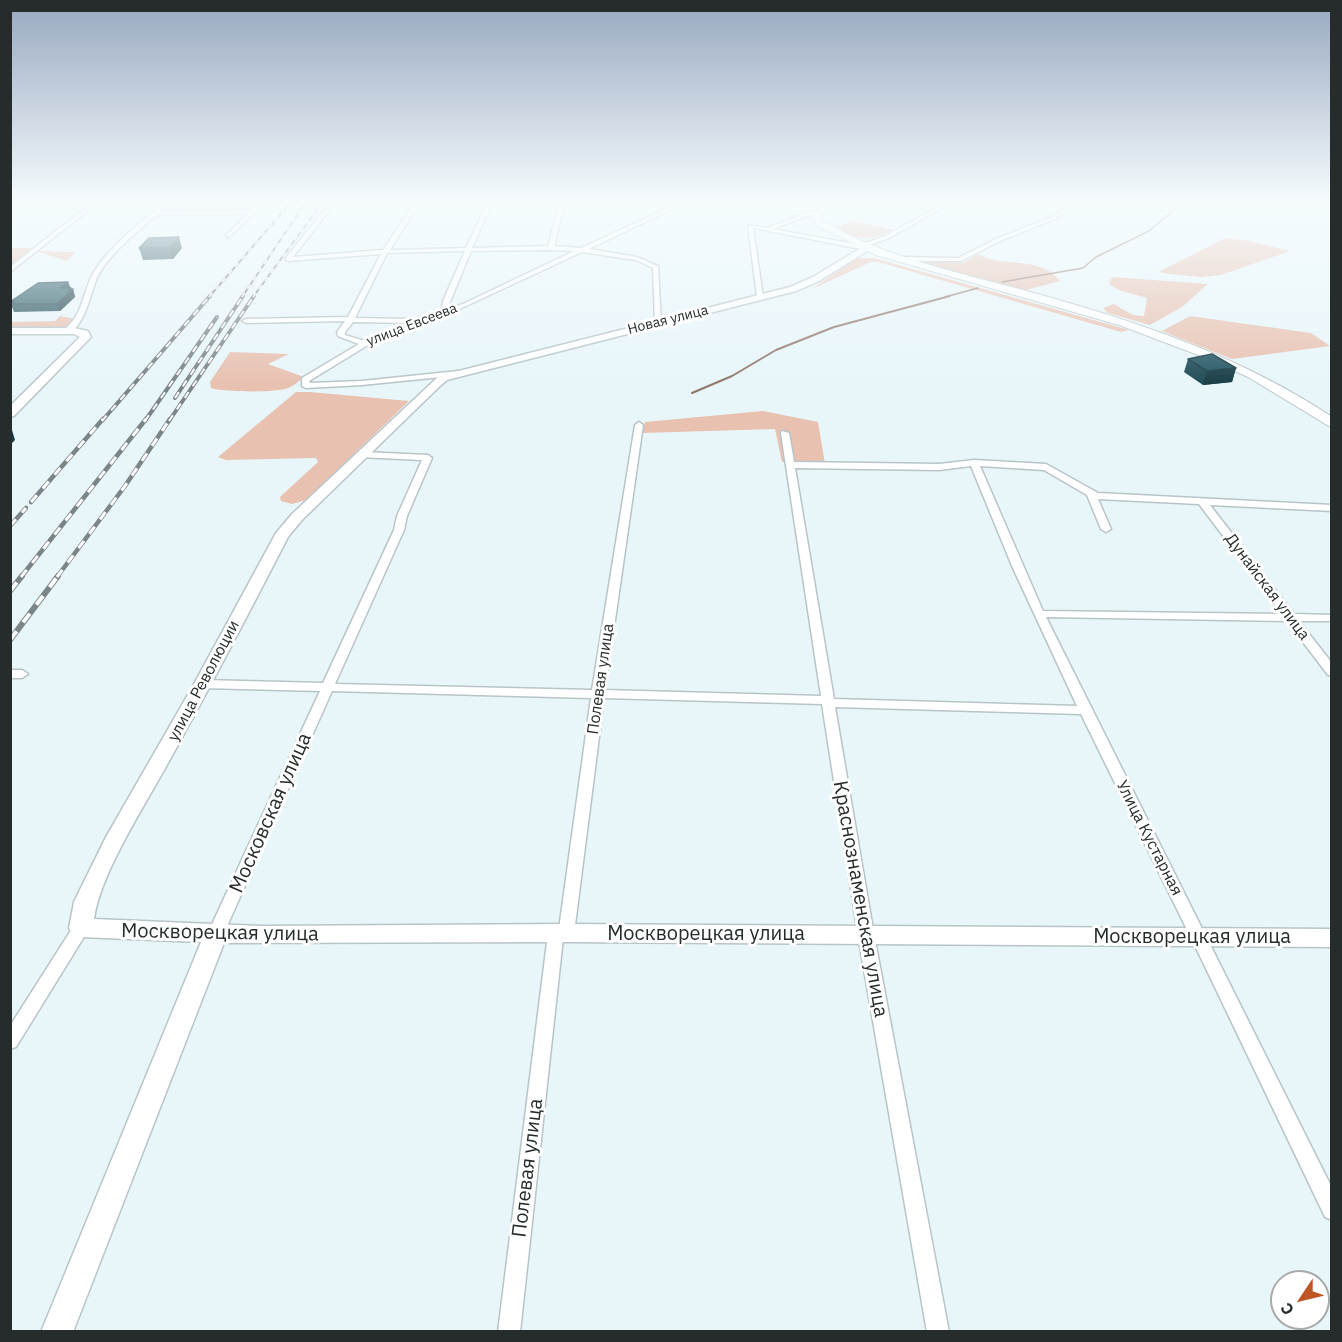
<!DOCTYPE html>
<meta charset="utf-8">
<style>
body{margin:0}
#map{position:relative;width:1342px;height:1342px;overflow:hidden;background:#e8f6fa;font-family:"IBM Plex Sans",sans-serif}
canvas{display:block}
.frame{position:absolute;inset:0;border:12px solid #262b2c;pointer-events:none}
.north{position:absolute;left:1270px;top:1270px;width:60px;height:60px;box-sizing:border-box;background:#fff;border:2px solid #a8aaab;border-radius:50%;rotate:235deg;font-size:16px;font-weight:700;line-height:24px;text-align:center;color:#262b2c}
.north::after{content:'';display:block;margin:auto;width:21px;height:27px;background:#bd5825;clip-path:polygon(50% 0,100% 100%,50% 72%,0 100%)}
</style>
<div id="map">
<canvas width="1342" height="1342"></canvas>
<div class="frame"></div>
<div class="north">С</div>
</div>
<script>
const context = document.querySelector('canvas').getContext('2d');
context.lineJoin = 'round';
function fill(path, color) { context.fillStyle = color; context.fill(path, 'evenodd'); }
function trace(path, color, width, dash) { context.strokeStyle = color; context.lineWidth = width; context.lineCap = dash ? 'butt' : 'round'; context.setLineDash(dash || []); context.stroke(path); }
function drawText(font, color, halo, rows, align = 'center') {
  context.font = font + ' "IBM Plex Sans",sans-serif'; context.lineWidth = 6; context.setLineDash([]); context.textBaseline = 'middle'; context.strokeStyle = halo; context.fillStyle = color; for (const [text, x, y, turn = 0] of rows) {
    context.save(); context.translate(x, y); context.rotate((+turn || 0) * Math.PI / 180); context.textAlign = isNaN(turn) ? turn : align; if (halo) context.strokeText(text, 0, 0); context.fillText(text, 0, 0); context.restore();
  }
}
fill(new Path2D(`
 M852,221L893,230C875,240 852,242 836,227Z
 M1226,238L1250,241L1290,251L1221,275L1200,277L1162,273L1160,271Z
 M10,248H41L38,251L76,252L67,261L36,251L11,270Z
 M978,254C1002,269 1039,254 1060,281L1026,290L920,263L923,261L963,263Z
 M857,258H874L1129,330L1121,332L878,262H871L812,289Z
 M1112,277L1208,284L1182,307L1150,325L1108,313L1103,308L1114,304L1133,315L1144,316L1147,298L1119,290L1109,284Z
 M60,316L75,319L68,327L61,328L11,329L10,322L55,321Z
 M1190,316L1311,333L1330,346L1232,359L1162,331Z
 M230,352L289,354L268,364L304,377C299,381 294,386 288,388C278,393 222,392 211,388L210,382Z
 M296,392H310L409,401L306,500L292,504L281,501L280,497L318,462L316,458L226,460L218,457Z
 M763,411L818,422L825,464L782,462L775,429L642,433L645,422Z`), '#e8c1b0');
trace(new Path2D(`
 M1002,282L1083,268L1096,257L1149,231L1187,199
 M945,297L978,288`), '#92766a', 1.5);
trace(new Path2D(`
 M692,393L732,376L776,350L834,327L950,296`), '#92766a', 2);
const street = new Path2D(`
 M97,199H103L10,272V267Z
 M170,199H176L161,211L251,210L263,199H269L228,238L226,235L248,214L157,215C138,231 109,254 98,276C89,296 88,316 72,332H66V328C84,313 83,289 95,270C114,242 144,219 170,199Z
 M333,199H338L293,257L383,250L417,199H422L390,250L466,248L489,199H494L472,248L548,246L561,199H566L554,246L581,248L687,199H693L589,249L637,257L658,266L661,323L655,322L653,268L636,260L582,252L451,313L368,345L309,381L310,383L362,381L458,371L462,373L461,375L362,385L306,388L302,386V378L359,344L338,336L337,332L345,321L246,323L242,321L246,319L348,317L381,254L288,261L285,259ZM551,250L574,251L463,304L450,308L448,307L471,251ZM465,251L443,301L442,307L444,311L415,322L412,319L355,318L387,253ZM353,322L411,323L365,341L345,335V332Z
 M952,199H958L889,238L867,246L869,248L866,250L753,228L763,297L760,299L757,297L748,225L767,228L819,208L821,211L773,229L860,245L885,236Z
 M1067,207L1069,210L1055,219L1000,241L961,261H901L898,259L901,257L958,258L996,239L1051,217Z
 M639,422L643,425L605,690L821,696L781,433L782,431L789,433L794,462L939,464L974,460L1046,464L1098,493L1332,505V511L1210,505L1294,614L1332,615V621H1299L1332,663V675H1328L1287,621L1046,617L1332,1188V1220L1325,1217L1199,954L1081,714L835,707L874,935L949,1332H927L858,935L822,704L604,698L574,933L572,937L563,938L520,1332H498L548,934L550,930L559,929L591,698L332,691L224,933L222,937L216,939L210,937L208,933L320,691L203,688L197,684L203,680L323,683L394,530L397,516L422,460L359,457V453L362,452L428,455L432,458L407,516L404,530L335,684L592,690L635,425ZM971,466L1012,566L1077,706L834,699L795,468L939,470ZM980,466L1044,470L1087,495L1101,529L1106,532L1111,529L1098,499L1199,504L1282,614L1043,611Z
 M10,670H22L28,674L22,678H10Z
 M81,922L87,924L89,928L87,932L16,1047L10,1049V1026L75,924Z`);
const secondary = new Path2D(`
 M10,199H20L10,205Z
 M866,245L869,246V250L819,281L796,291L447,380L440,386L302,520L288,537C249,613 209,689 168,763C145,805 100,874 94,919L261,926L566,924L1332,929V947L566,942L224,943L73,1332H41L201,942L81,937L73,935L69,928L74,902L106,837L194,684L276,533L292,514L439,376L790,287L813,277Z
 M10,328H74L88,331L91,337L14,416L10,417V406L80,337L74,334H10Z`);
const primary = new Path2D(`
 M842,199H853L825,210L821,216L823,221C888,259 962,273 1034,293C1139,322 1240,356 1332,417V428L1248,377L1206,358L1119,325L876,255L816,225L812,216L819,206Z`);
trace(street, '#b8c4c8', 3);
trace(secondary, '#b8c4c8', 3);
trace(primary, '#b8c4c8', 2);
fill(street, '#fff');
fill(secondary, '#fff');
fill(primary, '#fff');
const railFar3 = new Path2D(`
 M209,297L294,199
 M242,297L308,199
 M253,297L325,199`);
const railFar2 = new Path2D(`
 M175,398L243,296
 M102,421L210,296
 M145,421L217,317
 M169,421L254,296`);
const railFar1 = new Path2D(`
 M31,502L103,419
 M10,526L26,508
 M21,577L146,419
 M57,577L125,486L170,419`);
const rail = new Path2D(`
 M10,591L22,576
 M10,640L58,576`);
trace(railFar3, '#7b8487', 2);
trace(railFar2, '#7b8487', 4);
trace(railFar1, '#7b8487', 4.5);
trace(rail, '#7b8487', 6);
trace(railFar3, '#fff', 1.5, [5]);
trace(railFar2, '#fff', 2, [7]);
trace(railFar1, '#fff', 3, [9]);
trace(rail, '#fff', 4, [11]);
fill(new Path2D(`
 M149,238L182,248L173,259L143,260L139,248Z
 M68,282L70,288L71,290L73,289L75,297L60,311L14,312L10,302Z
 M1188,359L1236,368L1232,382L1203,385L1184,372Z`), '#1e4a55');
fill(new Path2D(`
 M179,237L182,248L173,259L170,248Z
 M68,282L72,291L73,289L75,297L60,311L57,304L60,288Z
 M1236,368L1232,382L1203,385L1207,371Z
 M12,430L15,440L10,445V431Z`), '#183c45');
const building = new Path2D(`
 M179,237L170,248H139L149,238Z
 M68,282L60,288H71L69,290L73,289L57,304H11L14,302H10L38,283Z
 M1212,354L1236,368L1207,371L1188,359Z`);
fill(building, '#235663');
trace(building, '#183c45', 1.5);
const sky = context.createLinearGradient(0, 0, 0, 386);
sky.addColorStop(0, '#98a8c0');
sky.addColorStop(0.52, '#f5fbfd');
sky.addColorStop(1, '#f5fbfd00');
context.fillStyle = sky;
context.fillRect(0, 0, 1342, 386);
drawText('14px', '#262b2c', '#fff', [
 ["Новая улица",668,320,-14],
 ["улица Евсеева",412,325,-21]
]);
drawText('16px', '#262b2c', '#fff', [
 ["Дунайская улица",1267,587,53],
 ["Полевая улица",601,679,-82],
 ["улица Революции",204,681,-62],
 ["Улица Кустарная",1149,838,63]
]);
drawText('20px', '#262b2c', '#fff', [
 ["Московская улица",271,813,-66],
 ["Краснознаменская улица",860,899,80],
 ["Москворецкая улица",220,933,1],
 ["Москворецкая улица",706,934],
 ["Москворецкая улица",1192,937],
 ["Полевая улица",528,1168,-83]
]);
</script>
